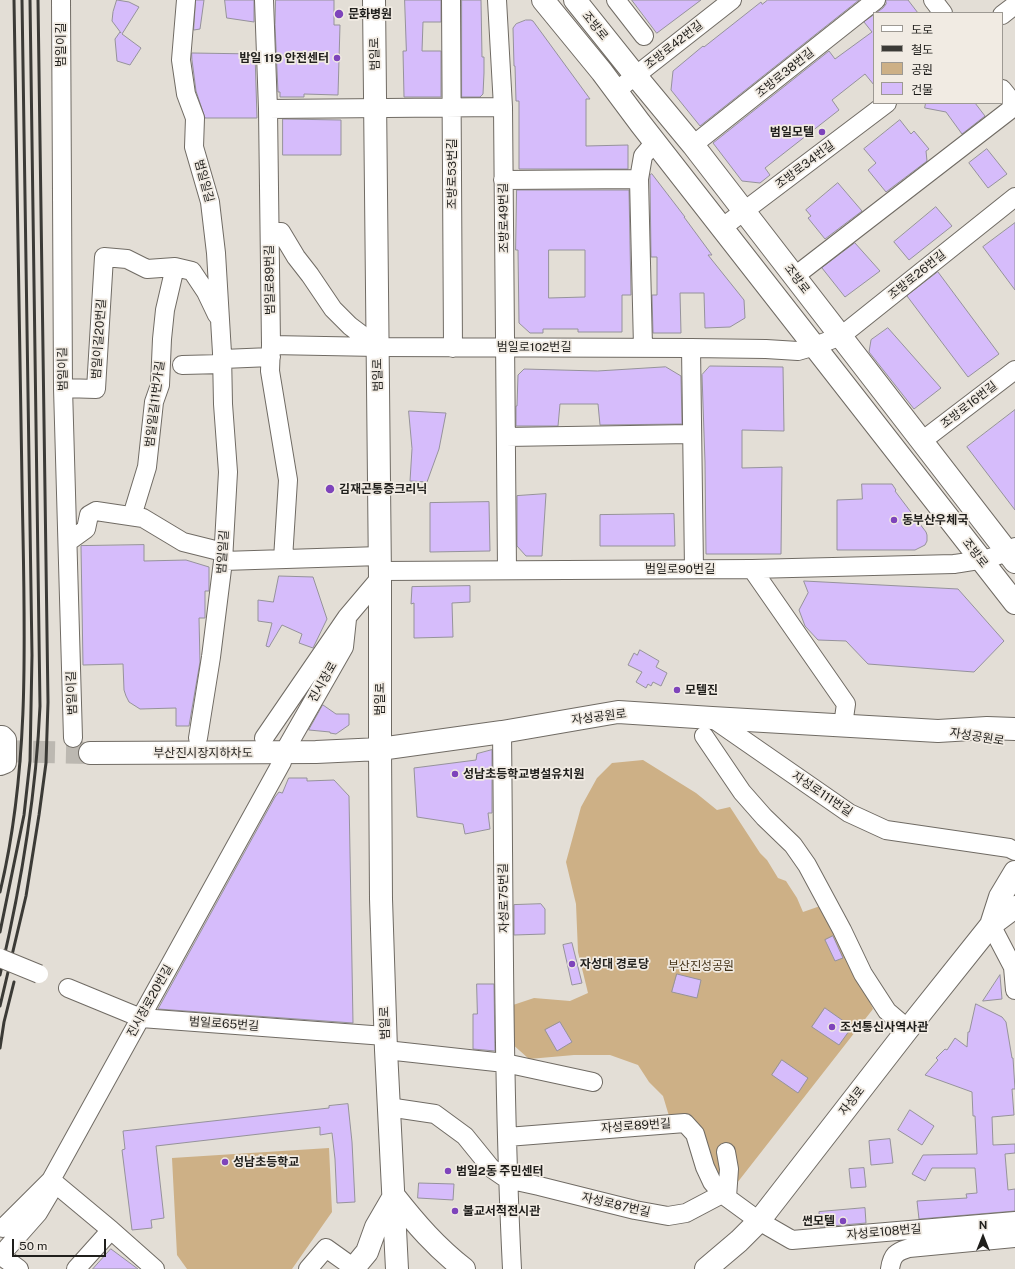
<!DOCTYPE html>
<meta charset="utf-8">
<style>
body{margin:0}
#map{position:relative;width:1015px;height:1269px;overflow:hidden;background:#e3ded6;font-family:"Public Sans","Noto Sans KR",sans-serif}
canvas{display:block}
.legend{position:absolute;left:873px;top:12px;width:130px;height:92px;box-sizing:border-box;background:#f1ebe3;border:1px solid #9d9993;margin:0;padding:5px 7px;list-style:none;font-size:12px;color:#201f1c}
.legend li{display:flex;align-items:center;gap:8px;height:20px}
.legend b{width:20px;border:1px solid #9d9993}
.north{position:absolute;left:963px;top:1217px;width:40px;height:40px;-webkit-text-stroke:3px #f1ebe3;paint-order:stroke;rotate:0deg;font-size:11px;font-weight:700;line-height:16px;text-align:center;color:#201f1c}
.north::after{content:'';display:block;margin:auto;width:14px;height:18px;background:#201f1c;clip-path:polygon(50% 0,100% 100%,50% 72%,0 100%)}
.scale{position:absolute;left:12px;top:1239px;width:94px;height:18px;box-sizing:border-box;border:2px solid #201f1c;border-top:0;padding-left:5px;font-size:12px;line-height:14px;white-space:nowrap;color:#201f1c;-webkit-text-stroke:3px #f1ebe3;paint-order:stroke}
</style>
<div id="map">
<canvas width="1015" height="1269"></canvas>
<ul class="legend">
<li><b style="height:5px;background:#fff"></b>도로</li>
<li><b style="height:5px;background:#3b3a36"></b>철도</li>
<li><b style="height:11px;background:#cdb086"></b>공원</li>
<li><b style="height:11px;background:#d6bcfb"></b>건물</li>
</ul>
<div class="north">N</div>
<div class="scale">50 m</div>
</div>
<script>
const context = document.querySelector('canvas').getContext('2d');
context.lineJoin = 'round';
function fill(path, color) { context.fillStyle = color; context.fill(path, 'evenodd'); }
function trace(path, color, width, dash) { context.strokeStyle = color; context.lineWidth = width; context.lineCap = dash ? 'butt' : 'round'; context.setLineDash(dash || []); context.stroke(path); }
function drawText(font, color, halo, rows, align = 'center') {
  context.font = font + ' "Public Sans","Noto Sans KR",sans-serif'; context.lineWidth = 3.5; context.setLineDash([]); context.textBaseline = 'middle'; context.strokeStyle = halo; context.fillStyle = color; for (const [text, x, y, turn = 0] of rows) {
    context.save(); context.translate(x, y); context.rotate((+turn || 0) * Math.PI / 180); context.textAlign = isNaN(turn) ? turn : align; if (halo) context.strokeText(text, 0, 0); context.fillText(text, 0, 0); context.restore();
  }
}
fill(new Path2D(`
 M643,760L696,793L717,810L730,807L760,853L767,860L778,878L786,881L797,898L803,912L826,904L873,1009L737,1183L728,1181L716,1175L690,1114L669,1116L663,1096L649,1082L638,1065L610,1055H574L529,1059L510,1042V1006L534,998L570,1001L588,993L578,952L576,904L566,862L581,807L597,778L612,763Z
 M329,1148L332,1212L292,1269H187L177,1255L172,1158Z`), '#cdb086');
const building = new Path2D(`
 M117,0L129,2L139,7L122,34L141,48L130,65L117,61L115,39L120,32L121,33L112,21L113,12Z
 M196,0H204L200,29L194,30Z
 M225,0H254V22L227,18Z
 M276,0H334V25H340L338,95L304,94V97H280V92H278L275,25Z
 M405,0H441V22H423L422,51H441V97H404L403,51H406Z
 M462,0H481L482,57H484V73L483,94L480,97H462Z
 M632,0H701L657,33Z
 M768,0H859L700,126L671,90L673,71L703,46L704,47L761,2L762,4Z
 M886,0H908L918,13H876L883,8L886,4Z
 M874,15V85L865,74L832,100L839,110L765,168L770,175L760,183L742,181L713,143L829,51L835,59L872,32L864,22Z
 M526,20H531L533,21L590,99H586V146L628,145V169H519V101H516L515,66H514L513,28L516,24Z
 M192,53L255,54L257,118H205L196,91L192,60Z
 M926,103H975L985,116L962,134L946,112L925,108Z
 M283,119L341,120V155H283Z
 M900,120L911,134L914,131L929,149L926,151L927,161L886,192L868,170L876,163L864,149Z
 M987,149L1007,174L988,188L969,163Z
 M652,174L685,217H684L712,255H708L744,300L745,318L730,327L705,328L704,293H680L681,333H653L652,295H657V257H651L650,180V175Z
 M838,183L862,211L825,239L808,218L811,216L806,210Z
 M517,190H629L631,295H622V332H578V329H543V333H530L519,323L518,250H516ZM549,250H585V297L549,298Z
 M936,207L952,226L909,260L894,242Z
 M1015,223V290L983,247Z
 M855,243L880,271L845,297L822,268Z
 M938,272L999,354L968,377L907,296Z
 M888,328L941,388L914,409L869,352L871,340Z
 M710,366L783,367L784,431L742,430V468L782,467L781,554H706L705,462L702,375Z
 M666,367L681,376L682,424L600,425L598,404H560L558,426H516V406H517L518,375L524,369L597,371Z
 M1015,410V510L967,447Z
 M409,411L446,413L439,449L427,482L410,481L412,449Z
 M862,484H892L896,490L895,491L926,532L927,535V541L925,545L915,550H837V500L862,499Z
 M546,494L542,556H526L517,546V496Z
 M489,502L490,551L430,552V503Z
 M674,514L675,546H600V515Z
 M144,545V561L186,560L209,567V591H205V618H199L200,662L189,726H176V708L140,709L129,702L126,696L124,690L123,664L83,665L81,546Z
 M279,576L313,577L327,619L313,648L299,643L302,634L282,625L269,647L266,646L272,623L258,621V600L273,602Z
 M804,581L958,589L1004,641L974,672L868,664L846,641L818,640L805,626L799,610L808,593Z
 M470,586V602L452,603L453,637L414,638V603L411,604L412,587Z
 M640,650L659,661L656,667L667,673L661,686L653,682L651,686L648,684L646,688L636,682L642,672L628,665L634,653L637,655Z
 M323,705L336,714H349V725L336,734L330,733V732L309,730Z
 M492,750V813H488L490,829L465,834L463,824L417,817L414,768L476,760L477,754Z
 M289,778H307V781L334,780L349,796L353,1023L158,1009L275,797L279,792L282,793Z
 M541,904L545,909V934L514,935V905Z
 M833,936L843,958L835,961L825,940Z
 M572,943L582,983L572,985L563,945Z
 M677,974L701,980L697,998L672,992Z
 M1000,975L1002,999L983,1001Z
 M477,984H494L495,1051L473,1049V1014H477Z
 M976,1004L1002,1017L1006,1022L1012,1058H1013L1015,1089H1012L1014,1115L992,1117L993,1145L1015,1144V1153L1005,1154L1008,1190L1015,1189V1211L919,1219L917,1201L967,1198L966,1194L977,1193L975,1168H932L925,1181L912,1174L923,1155L977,1154L975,1116H973L972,1092L925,1075L938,1060L936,1058L945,1049L947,1050L955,1038L967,1047L968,1032H969Z
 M825,1008L852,1027L839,1045L812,1027Z
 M560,1022L572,1042L557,1051L545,1030Z
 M782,1060L808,1078L798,1093L772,1075Z
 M348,1104L352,1142L355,1202L337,1203L335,1159L332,1133L320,1135V1127L156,1146L164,1218L151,1220L152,1228L132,1230L122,1150L125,1149L123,1131L329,1108V1106Z
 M910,1110L934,1126L922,1145L898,1130Z
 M890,1139L893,1163L871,1165L869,1141Z
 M864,1168L866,1187L851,1188L849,1169Z
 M419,1183L454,1184L453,1200L418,1198Z
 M865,1208L866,1223L820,1227L819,1212Z
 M111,1249L138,1269H93Z`);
fill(building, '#d6bcfb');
trace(building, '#95929a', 1);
trace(new Path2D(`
 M0,751L90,753`), '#bcb8b1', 22, [22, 11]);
const minor = new Path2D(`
 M61,0L63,388L73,738
 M186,0L181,60L186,94L195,118L194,147L210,202L216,253L222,353L223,404L228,472L223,561L211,657L198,738
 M264,0L268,109L271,345L270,371L288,480L283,559
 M451,0L453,348
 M497,0L503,107L507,570
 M616,0L644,36
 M933,0L943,13
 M1002,15L1015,5
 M1002,89L1015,105
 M616,91L732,0
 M268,109L503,107
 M693,145L876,0
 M503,180L639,179
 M723,227L887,103
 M270,232H281L296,257L310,275L333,309L350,326L378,347
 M795,276L1015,106
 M271,345L378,347L691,348L766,349L798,351L815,346L841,336L1015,197
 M643,347L639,179L643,156L655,142
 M691,348L694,569
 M223,359L271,357
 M182,365L223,364
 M63,388L96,389L104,257L127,259L147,269L175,267L192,271L206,292L217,315
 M506,437L691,434
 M922,441L1015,370
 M132,516L147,467L154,402L160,385L162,339L165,310L175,267
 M68,542L86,529L89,515L96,511L143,518L183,542L223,552
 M223,561L380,556
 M752,569L846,704L843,725
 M380,571L752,569L954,564C975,561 997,559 1015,547
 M712,718L849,813L886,830L1009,848L1015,851
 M502,732C504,911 503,1090 512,1269
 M704,736L742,792L764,817L793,845L807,865L842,930L863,974L887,1011L908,1029
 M264,738L347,617L380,578
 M288,745L344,647L347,619
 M991,925L1013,967L1015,990
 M68,988L141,1018L385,1036
 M386,1050L505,1063L593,1082
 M388,1107L435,1114L465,1136L491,1168L507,1179L539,1186L635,1210L668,1216L686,1213L722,1194
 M507,1137L685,1123L695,1134L705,1167L712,1182L722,1194L759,1221L792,1240L1015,1221
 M726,1152L729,1169L727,1197
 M51,1180L111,1230L155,1269
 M3,1228L51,1180L282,762
 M0,1255L19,1269
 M0,1256L38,1213L54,1186
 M76,1269L111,1230
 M308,1269L326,1248L354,1268
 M890,1269C892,1255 896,1252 909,1248L1015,1238`);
const major = new Path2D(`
 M374,0L380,578V749L381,899L386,1050L397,1269
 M543,0L602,72L640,123L1015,603
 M575,0L635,75L693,145L1015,562
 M0,737H2L5,740V762L0,764
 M90,753L316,752L380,749L502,732L618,712L712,718L938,731L987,728L1015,729
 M991,925L1000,897L1015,872
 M394,1196C416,1224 436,1247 464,1269
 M353,1269L367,1252L376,1227L394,1196
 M706,1269L739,1241L759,1221L908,1029L991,925L1015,907`);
trace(minor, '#706b64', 20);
trace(major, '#706b64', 24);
trace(minor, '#fff', 18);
trace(major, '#fff', 22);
trace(new Path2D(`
 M0,892C32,760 24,616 22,481C19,320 16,160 14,0
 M0,932L24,815L30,761L32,655L22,0
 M0,975C21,886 36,797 40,706L30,0
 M0,1006L26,896L39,815L46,763L48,702L38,0
 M0,1048L4,1022L14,982`), '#3b3a36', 3);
const minorBridge = new Path2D(`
 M0,958L39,974`);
trace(minorBridge, '#706b64', 20, []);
trace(minorBridge, '#fff', 18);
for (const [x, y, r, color] of [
 [339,14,5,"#7e44bb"],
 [337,58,4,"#7e44bb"],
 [822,132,4,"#7e44bb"],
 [330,489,5,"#7e44bb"],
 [894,520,4,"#7e44bb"],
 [677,690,4,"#7e44bb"],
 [455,774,4,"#7e44bb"],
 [572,964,4,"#7e44bb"],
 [832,1027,4,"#7e44bb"],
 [225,1162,4,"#7e44bb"],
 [448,1171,4,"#7e44bb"],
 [455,1211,4,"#7e44bb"],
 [843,1221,4,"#7e44bb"]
]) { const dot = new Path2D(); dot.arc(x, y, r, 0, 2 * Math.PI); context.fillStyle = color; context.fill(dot); trace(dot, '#f1ebe3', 1.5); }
drawText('bold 12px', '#201f1c', '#f1ebe3', [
 ["문화병원",348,14],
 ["밤일 119 안전센터",329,58,"right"],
 ["범일모텔",814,132,"right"],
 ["김재곤통증크리닉",339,489],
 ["동부산우체국",902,520],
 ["모텔진",685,690],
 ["성남초등학교병설유치원",463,774],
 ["자성대 경로당",580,964],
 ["조선통신사역사관",840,1027],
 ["성남초등학교",233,1162],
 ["범일2동 주민센터",456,1171],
 ["불교서적전시관",463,1211],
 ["썬모텔",835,1221,"right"]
], 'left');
drawText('12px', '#201f1c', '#f1ebe3', [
 ["조방로",595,26,51],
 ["범일이길",61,45,-90],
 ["조방로42번길",674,45,-38],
 ["범일로",375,54,-91],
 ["조방로38번길",785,73,-39],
 ["조방로34번길",805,165,-37],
 ["조방로53번길",452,174,-90],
 ["범일일길",204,181,75],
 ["조방로49번길",504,218,-91],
 ["조방로26번길",917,275,-39],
 ["조방로",797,279,53],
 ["범일로89번길",270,280,-91],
 ["범일이길20번길",99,339,-86],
 ["범일로102번길",534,347],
 ["범일이길",63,369,-91],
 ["범일로",378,375,-91],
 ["범일일길11번가길",155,404,-83],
 ["조방로16번길",969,405,-38],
 ["범일일길",223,552,-86],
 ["조방로",975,553,52],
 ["범일로90번길",680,569],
 ["진시장로",323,682,-60],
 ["범일이길",72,693,-92],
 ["범일로",380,699,-90],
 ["자성공원로",599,717,-7],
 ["자성공원로",977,737,9],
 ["부산진시장지하차도",203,753],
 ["자성로111번길",822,794,34],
 ["자성로75번길",504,898,-91],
 ["진시장로20번길",150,1001,-61],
 ["범일로",385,1023,-92],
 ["범일로65번길",224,1024,4],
 ["자성로",852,1101,-52],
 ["자성로89번길",636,1126,-4],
 ["자성로87번길",616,1205,13],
 ["자성로108번길",884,1232,-5]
]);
drawText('12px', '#433217', '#f1ebe3', [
 ["부산진성공원",701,966]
]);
</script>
